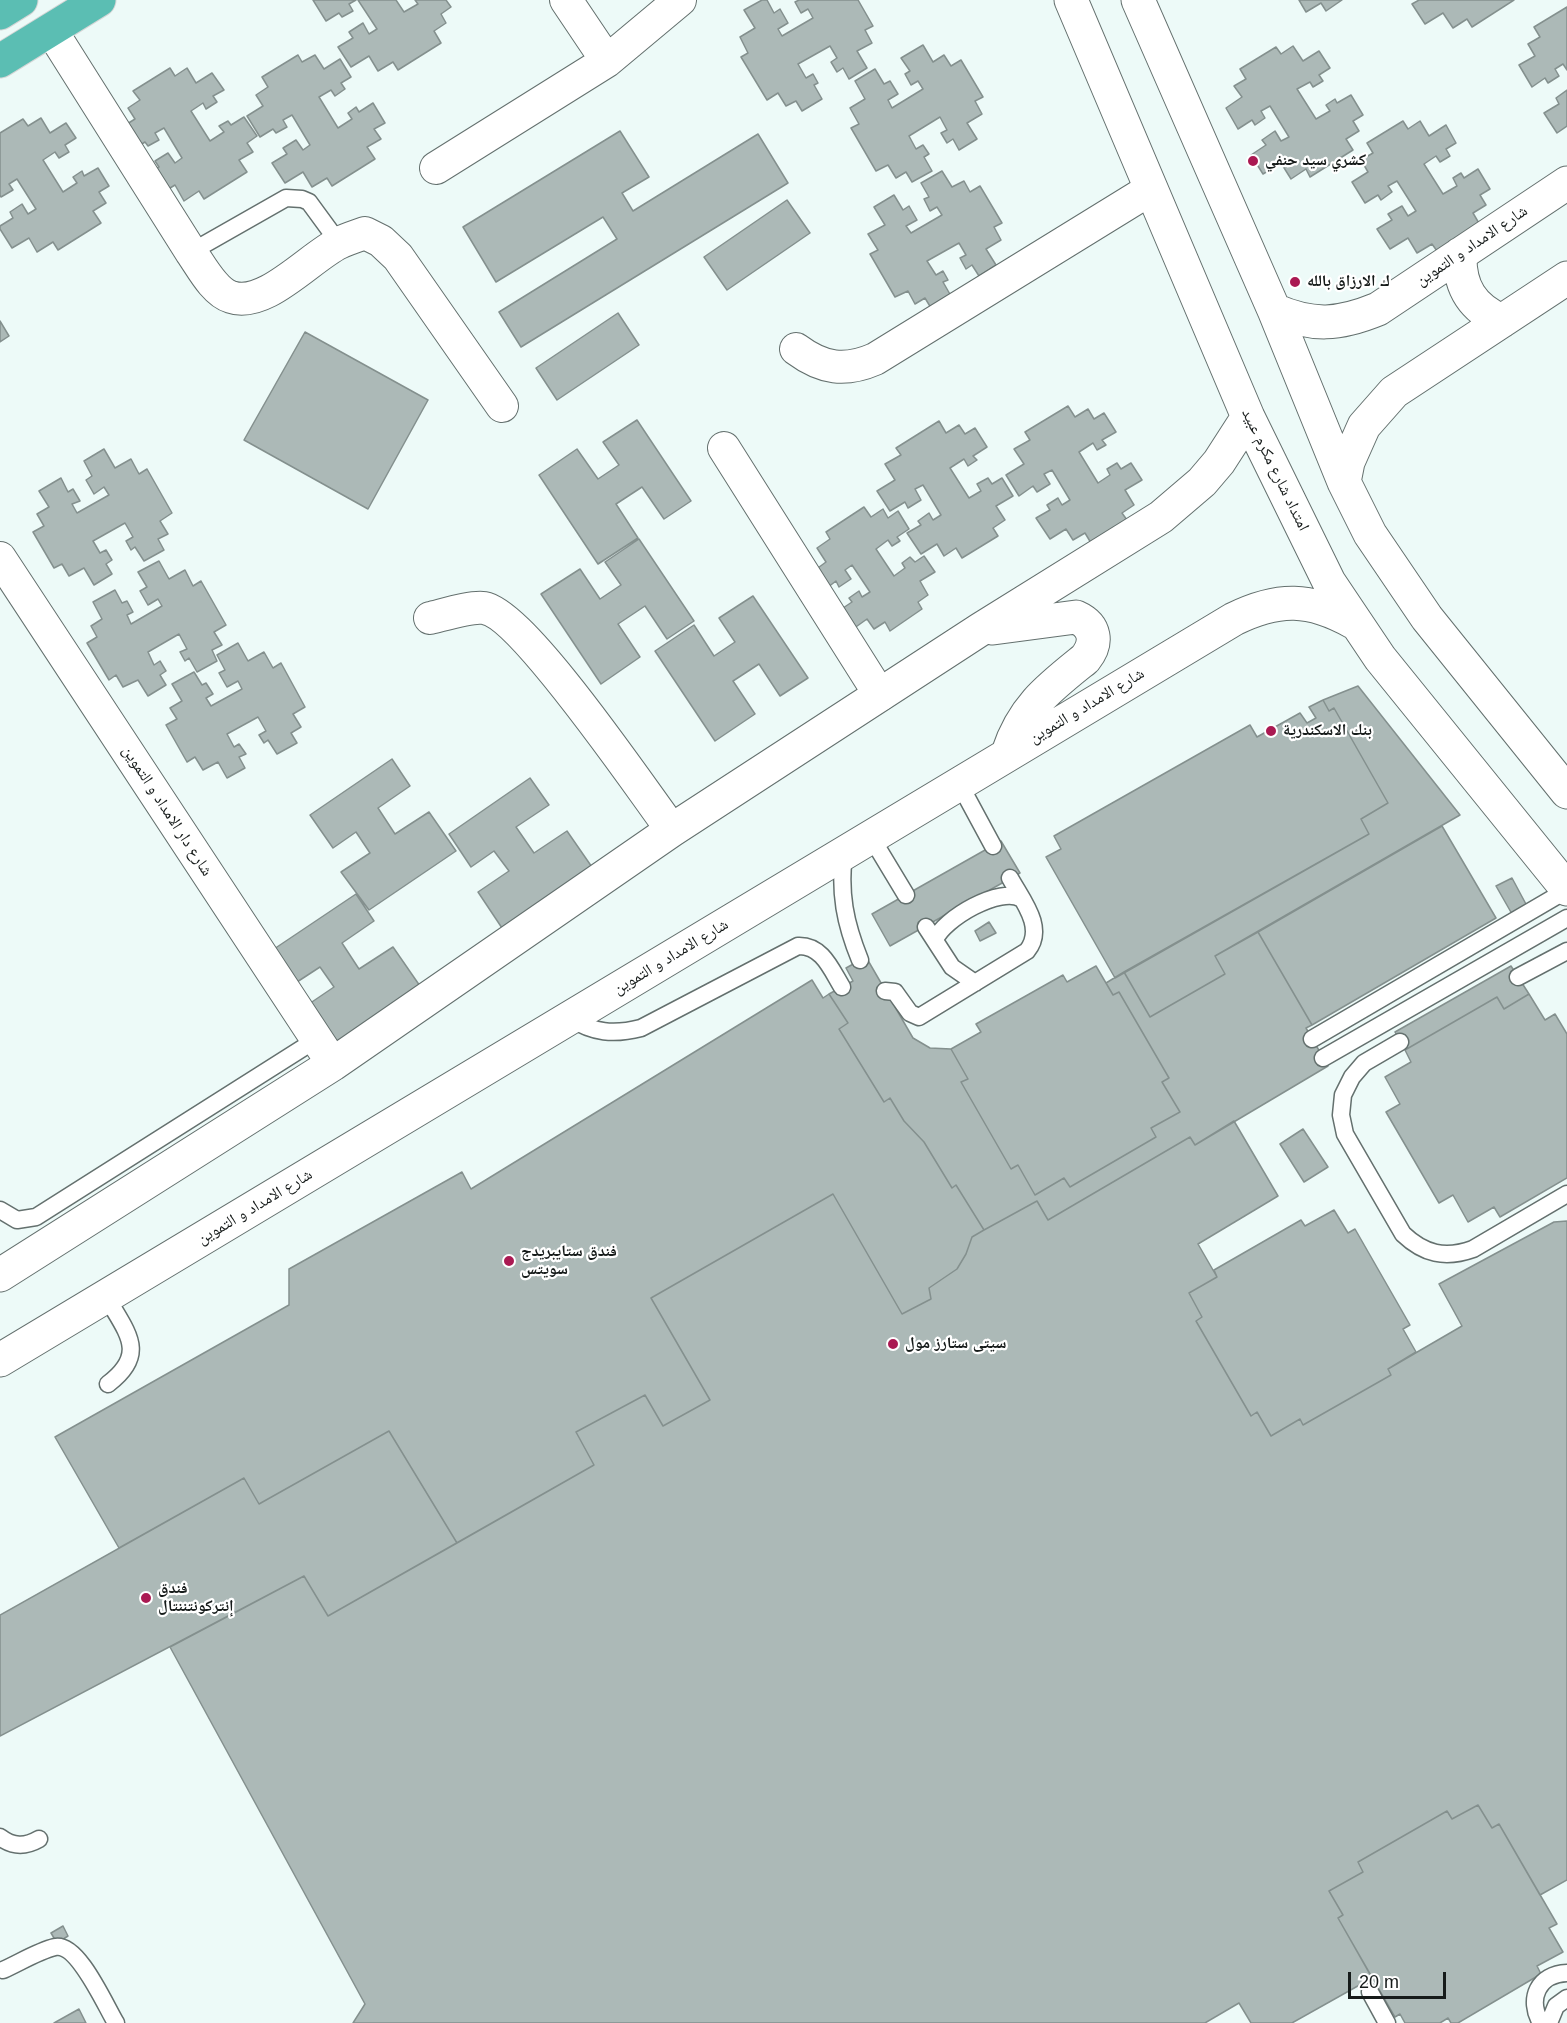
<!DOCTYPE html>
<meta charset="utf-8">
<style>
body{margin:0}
#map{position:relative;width:1567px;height:2023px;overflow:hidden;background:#edfaf8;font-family:Helvetica,sans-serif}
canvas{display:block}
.scale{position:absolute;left:1348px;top:1972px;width:98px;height:27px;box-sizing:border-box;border:3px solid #161b1a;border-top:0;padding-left:8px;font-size:18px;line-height:21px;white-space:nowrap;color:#161b1a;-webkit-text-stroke:4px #fff;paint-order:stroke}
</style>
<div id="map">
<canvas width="1567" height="2023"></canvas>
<div class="scale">20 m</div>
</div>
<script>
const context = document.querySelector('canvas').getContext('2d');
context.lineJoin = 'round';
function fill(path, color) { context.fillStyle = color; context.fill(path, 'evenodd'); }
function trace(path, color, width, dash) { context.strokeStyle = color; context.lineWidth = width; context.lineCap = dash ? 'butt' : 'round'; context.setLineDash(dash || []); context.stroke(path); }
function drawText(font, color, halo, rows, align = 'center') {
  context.font = font + ' Helvetica,"Noto Naskh Arabic",sans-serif'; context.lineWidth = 4.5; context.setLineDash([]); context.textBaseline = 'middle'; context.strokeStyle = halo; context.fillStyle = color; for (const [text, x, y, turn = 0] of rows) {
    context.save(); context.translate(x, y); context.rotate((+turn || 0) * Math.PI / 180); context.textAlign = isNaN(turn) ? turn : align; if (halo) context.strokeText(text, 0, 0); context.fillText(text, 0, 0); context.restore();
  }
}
const building = new Path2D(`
 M313,0H356L349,4L353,11L342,17L339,13L326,21Z
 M358,0H396L404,12L418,4L415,0H446L451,7L441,14L446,23L434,31L441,43L398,70L393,62L378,71L369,56L351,67L338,47L353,38L349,32L363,23L369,34L377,29Z
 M762,0H767L774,13L780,9L788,23L778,29L782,36L813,18L808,9L801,13L795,2L799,0H858L873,26L865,30L872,43L857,51L867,68L849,79L843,68L837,72L831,62L837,58L830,46L798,64L806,78L813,74L818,83L814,85L822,99L802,111L796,101L786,106L778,93L767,100L741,57L748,53L740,37L755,28L744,10Z
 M1299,0H1342L1326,11L1321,3L1306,12Z
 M1419,0H1514L1472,27L1467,19L1453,28L1443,13L1425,24L1412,4Z
 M1567,7V70L1563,64L1555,69L1559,76L1548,83L1545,78L1532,87L1519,65L1535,56L1528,44L1540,37L1534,27Z
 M923,45L933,62L944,55L951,66L961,60L983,97L975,101L982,114L967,123L977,139L959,150L953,139L947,143L941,133L947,130L940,117L909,136L916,149L923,145L929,154L924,157L932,171L912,182L906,172L896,178L888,165L876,171L851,128L859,124L850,108L865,99L855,81L875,69L884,84L890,81L898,94L888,100L892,108L923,89L918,81L911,85L905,74L910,71L901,58Z
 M1293,46L1303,61L1319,51L1330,68L1319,75L1323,81L1313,87L1310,82L1297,89L1316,119L1330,111L1326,105L1335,99L1337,103L1351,95L1363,115L1353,121L1359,131L1346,139L1353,150L1310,177L1306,169L1291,179L1281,163L1263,174L1251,155L1266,145L1262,140L1275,131L1281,141L1289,137L1270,106L1261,111L1265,118L1255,125L1252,120L1238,129L1226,108L1242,97L1234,86L1246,79L1240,69L1276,47L1281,54Z
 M298,55L302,62L315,55L324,69L340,59L351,77L341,83L345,89L335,96L331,90L319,97L338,128L352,119L348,113L356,107L359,112L373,103L385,123L374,129L381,139L367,147L375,159L332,186L327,178L312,187L303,172L285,183L272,163L287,154L283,148L296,140L303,150L310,145L292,115L283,120L287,127L276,133L273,129L260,137L247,116L263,106L256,95L268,87L262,77Z
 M170,68L175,76L187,68L196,83L212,73L224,90L213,96L217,102L206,109L203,103L191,111L210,141L224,132L219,126L228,121L231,125L244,117L257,136L247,143L253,152L239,160L247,172L204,199L199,191L184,201L175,185L157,196L144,176L159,167L155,161L168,153L175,163L182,158L164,128L155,133L159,140L148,146L145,142L132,150L119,129L135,119L128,108L140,100L133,91Z
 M1567,90V126L1557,133L1544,113L1559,104L1556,98Z
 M41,118L50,133L66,123L76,138L65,145L69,152L59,158L55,152L43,160L63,192L77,183L73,177L82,171L84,176L98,168L109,186L99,192L106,203L93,211L101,223L58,250L53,242L37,252L29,238L12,248L0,229V226L13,218L10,212L22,204L28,214L36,209L17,179L9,184L13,190L1,197L0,195V133L23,119L28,126Z
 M1403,121L1408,129L1420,121L1429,136L1446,125L1456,143L1446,149L1450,156L1440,162L1436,156L1424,164L1443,194L1457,186L1453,178L1461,173L1464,178L1478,169L1490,189L1480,195L1486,205L1473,213L1480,225L1437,251L1432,244L1417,253L1408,238L1390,249L1377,229L1392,220L1388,214L1402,206L1408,216L1416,211L1397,181L1388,186L1392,192L1381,200L1378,195L1365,203L1352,182L1368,172L1361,160L1373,153L1367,143Z
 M620,131L649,177L622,193L633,211L758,134L788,183L521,347L499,312L617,239L603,217L496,282L463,227Z
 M942,171L952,187L964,181L970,192L980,186L1002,223L994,227L1001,240L986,249L996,265L979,276L972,265L966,269L960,258L966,255L959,243L927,261L936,275L943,271L948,280L943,282L951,296L931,308L925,298L915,304L908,291L895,297L870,254L878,250L868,234L885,225L874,207L894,195L903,210L909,206L917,220L906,226L911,233L942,215L937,207L930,211L924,199L929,197L921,183Z
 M787,200L810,233L727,290L704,257Z
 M618,313L639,345L557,400L536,368Z
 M0,321L9,336L0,342Z
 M305,332L428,400L368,509L244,440Z
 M1068,406L1075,417L1088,409L1094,419L1104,413L1116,432L1102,440L1106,445L1097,450L1093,443L1079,452L1098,483L1110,475L1107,469L1117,463L1121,469L1131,463L1142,480L1125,490L1134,505L1122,513L1127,520L1091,543L1085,533L1073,540L1066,529L1050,539L1036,518L1050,510L1047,505L1058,498L1062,505L1070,500L1052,470L1044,474L1050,484L1037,492L1033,486L1019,496L1006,475L1024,464L1014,449L1030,440L1025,432Z
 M637,420L691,501L664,519L642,487L616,504L638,538L598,564L539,475L577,449L598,479L619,465L603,442Z
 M939,421L946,433L959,425L965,434L975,428L987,447L973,456L977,460L968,466L964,459L950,468L969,498L981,491L977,484L988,478L992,484L1002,478L1013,496L996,506L1005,520L993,528L998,536L962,558L956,548L944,556L937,544L921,554L907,533L921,525L918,521L929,513L933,520L941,515L923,485L915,489L921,500L908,508L905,502L890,511L877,491L895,480L885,464L901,455L896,448Z
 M104,449L115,468L131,459L139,474L147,469L172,513L160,521L168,534L158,539L164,550L144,561L135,547L131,550L126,541L133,537L125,523L93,541L100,553L106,550L112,560L106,564L112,574L94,585L84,568L69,576L62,564L54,568L33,532L44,526L37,514L49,507L39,491L61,478L68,492L73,489L80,501L72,504L77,513L109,495L104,487L94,494L86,480L92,476L84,461Z
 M864,507L871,517L883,509L888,518L898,511L909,529L897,537L900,541L892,546L888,540L876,549L894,576L905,568L902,563L910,557L915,562L924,556L935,572L920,581L928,595L918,602L922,609L890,631L885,622L874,629L867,619L853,629L840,610L852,602L849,598L859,591L862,597L870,592L852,565L845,570L851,579L839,587L836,581L823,591L811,573L826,562L817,548L830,539L826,532Z
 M639,539L694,621L667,639L645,606L618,624L640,657L601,684L541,594L580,569L600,599L621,585L605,562Z
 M159,561L169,579L185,570L193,586L201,581L226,625L214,632L222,645L212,650L217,661L197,672L189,658L185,661L180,652L187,649L179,634L148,652L154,665L160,661L166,671L160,675L166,685L148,696L138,680L123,687L116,675L109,680L87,643L97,637L91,626L102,619L93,602L115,590L122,603L127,601L133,612L127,615L131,624L162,606L158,599L148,605L140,591L147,587L138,572Z
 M753,596L808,678L780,696L759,664L733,681L755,714L715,741L655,651L694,625L714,656L735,642L719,618Z
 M238,643L248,661L264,652L273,668L281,663L305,707L293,714L301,727L291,733L297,743L277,754L268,740L264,743L259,735L266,731L258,717L227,734L234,747L239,744L246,754L239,757L245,768L227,778L218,762L203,770L195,757L187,762L166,725L177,719L170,708L182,701L172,684L194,672L202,685L206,683L213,694L206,698L211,706L242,689L238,681L227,687L219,673L225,670L217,655Z
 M1358,686L1460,815L1215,956L1225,974L1150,1017L1124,972L1369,834L1361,819L1388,803L1334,708L1329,711L1323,700Z
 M1323,700L1329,711L1334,708L1388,803L1361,819L1369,834L1115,978L1046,857L1061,849L1054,836L1250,725L1257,737L1300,713L1307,723L1316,718L1309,707Z
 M392,759L410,786L378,808L395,834L429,812L456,851L369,910L341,872L370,853L356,832L333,848L310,815Z
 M530,778L549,805L516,827L534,853L567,831L594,870L504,931L478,892L509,871L494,851L471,867L449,834Z
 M1442,826L1496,918L1312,1025L1258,932Z
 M1001,841L1020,873L890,946L872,914Z
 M1512,878L1527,906L1512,914L1496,886Z
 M356,894L374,921L342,943L359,969L393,947L420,986L330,1047L303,1008L334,987L320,967L297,982L274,949Z
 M989,922L996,933L980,941L975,931Z
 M1258,932L1312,1025L1306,1028L1328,1066L1195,1145L1190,1137L1048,1220L1037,1201L984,1230L956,1185L952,1188L924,1142L904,1121L890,1098L884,1102L839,1029L848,1023L829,994L853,981L846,968L866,957L913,1038L930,1048L951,1049L968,1079L961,1082L1011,1169L1018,1165L1035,1195L1064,1178L1070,1187L1156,1137L1151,1128L1180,1112L1162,1082L1169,1078L1119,992L1113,995L1106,983L1124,972L1150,1017L1225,974L1215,956Z
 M1096,966L1113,995L1119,992L1169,1078L1162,1082L1180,1112L1151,1128L1156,1137L1070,1187L1064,1178L1035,1195L1018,1165L1011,1169L961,1082L968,1079L951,1049L981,1032L976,1024L1063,975L1067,982Z
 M1511,966L1529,994L1504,1009L1497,997L1405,1050L1395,1032Z
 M812,980L823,998L829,994L848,1023L839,1029L884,1102L890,1098L904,1121L924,1142L952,1188L956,1185L984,1230L972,1237L966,1254L957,1269L929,1288L931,1299L902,1314L833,1194L651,1298L710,1400L663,1426L645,1395L576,1432L594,1465L457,1543L389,1431L259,1504L244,1478L119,1548L55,1437L289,1305V1269L462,1172L471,1189Z
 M1529,994L1545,1020L1555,1014L1567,1034V1178L1500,1217L1494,1207L1468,1222L1453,1195L1439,1203L1386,1112L1400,1104L1385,1077L1411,1062L1405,1050L1497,997L1504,1009Z
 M1234,1121L1278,1196L1198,1244L1217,1277L1189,1293L1202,1317L1196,1321L1251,1416L1257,1412L1271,1436L1300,1419L1303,1425L1391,1375L1388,1369L1462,1326L1439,1284L1554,1222L1567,1221V1880L1540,1895L1499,1824L1492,1828L1478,1805L1452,1819L1447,1811L1358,1862L1363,1872L1329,1891L1343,1915L1338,1918L1372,1978L1292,2023H1251L1239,2003L1205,2023H353L365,2004L170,1647L304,1576L328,1616L594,1465L576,1432L645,1395L663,1426L710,1400L651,1298L833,1194L902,1314L931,1299L929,1288L957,1269L966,1254L972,1237L984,1230L1037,1201L1048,1220L1190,1137L1195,1145Z
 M1303,1129L1328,1167L1304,1182L1280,1144Z
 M1334,1210L1348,1233L1355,1229L1410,1325L1403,1329L1416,1352L1388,1369L1391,1375L1303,1425L1300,1419L1271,1436L1257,1412L1251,1416L1196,1321L1202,1317L1189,1293L1217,1277L1214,1270L1301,1220L1305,1226Z
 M389,1431L457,1543L328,1616L304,1576L0,1736V1615L244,1478L259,1504Z
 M1478,1805L1492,1828L1499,1824L1557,1924L1549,1928L1563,1952L1537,1966L1541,1974L1458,2023H1451L1448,2018L1440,2023H1405L1400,2014L1395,2017L1338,1918L1343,1915L1329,1891L1363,1872L1358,1862L1447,1811L1452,1819Z
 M63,1926L68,1936L57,1943L51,1933Z
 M79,2009L86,2023H54Z`);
fill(building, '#acb9b7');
trace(building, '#84908e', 1.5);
const service = new Path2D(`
 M191,252L286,198L302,199L309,202L339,243
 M959,783L993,846
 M871,837L906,895
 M844,853C839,893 845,923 860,960
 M926,927L952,967L975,983
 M935,940C943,919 1001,885 1022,899
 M1518,977L1567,951
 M885,991L895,992L910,1013L919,1017L1027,951C1046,928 1022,900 1010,878
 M570,1018C593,1033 614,1035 641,1028L798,946C822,945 831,969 842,987
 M1312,1039L1567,890
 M1400,1042L1364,1063L1352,1077L1343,1095L1341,1115L1345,1134L1403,1234C1424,1254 1445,1259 1473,1249L1567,1194
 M1323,1058L1567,918
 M0,1210L17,1220L36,1217L317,1039
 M106,1296C126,1332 149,1353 108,1384
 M0,1837C13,1847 25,1847 39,1839
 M3,1970C19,1963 38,1951 55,1947C78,1942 105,2005 116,2023
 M1370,1992L1387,2023
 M1541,2023C1527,1999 1538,1974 1567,1973
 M1549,2023L1556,2006L1567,1998`);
const minor = new Path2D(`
 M566,0L607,61
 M51,30L191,252C201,266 214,292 231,297C265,309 310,257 339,243C347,239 357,236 365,233L381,241L398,257L502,406
 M436,168L607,61L680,0
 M796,349C823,369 845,372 875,359L1151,189
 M724,448L880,695
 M0,558L333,1064
 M430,618C443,615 472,606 484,608C524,615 642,790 672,830`);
const tertiary = new Path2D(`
 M1071,0L1248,417L1329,582L1380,658L1567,889
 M1138,0L1274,310L1344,482L1370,534L1427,618L1567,792
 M1460,254C1459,287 1472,308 1502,321
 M1274,310C1313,327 1339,325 1378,309L1567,183
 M1344,482L1348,462L1364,426L1394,392L1567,278
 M993,628L1076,617C1096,626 1098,643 1085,659C1049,688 1023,707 1008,753
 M0,1275L333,1064L672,830L981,629L1161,517L1202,482L1219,462L1248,417
 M0,1360L1234,619C1279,597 1310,598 1353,622`);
const trunk = new Path2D(`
 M0,13L21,0
 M0,61L99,0`);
trace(service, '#64706e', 19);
trace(minor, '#64706e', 34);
trace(tertiary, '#64706e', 35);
trace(trunk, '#d5d6d6', 35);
trace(service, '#fff', 16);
trace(minor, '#fff', 32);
trace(tertiary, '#fff', 33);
trace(trunk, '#5bbeb3', 33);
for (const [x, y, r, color] of [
 [1253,161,6,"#aa1952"],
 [1295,282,6,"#aa1952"],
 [1271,731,6,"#aa1952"],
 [509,1261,6,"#aa1952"],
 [893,1344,6,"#aa1952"],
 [146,1598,6,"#aa1952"]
]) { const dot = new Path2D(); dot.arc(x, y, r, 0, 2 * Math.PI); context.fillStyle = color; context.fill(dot); trace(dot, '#fff', 2); }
drawText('bold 16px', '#161b1a', '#fff', [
 ["كشري سيد حنفي",1265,161],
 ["ك الارزاق بالله",1307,282],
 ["بنك الاسكندرية",1283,731],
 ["فندق ستايبريدج",521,1252],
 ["سويتس",521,1270],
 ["سيتى ستارز مول",905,1344],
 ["فندق",158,1589],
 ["إنتركونتننتال",158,1607]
], 'left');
drawText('16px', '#161b1a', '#fff', [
 ["شارع الامداد و التموين",1472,246,-34],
 ["امتداد شارع مكرم عبيد",1275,470,64],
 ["شارع الامداد و التموين",1087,706,-31],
 ["شارع دار الامداد و التموين",167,811,57],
 ["شارع الامداد و التموين",671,957,-31],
 ["شارع الامداد و التموين",255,1207,-31]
]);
</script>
